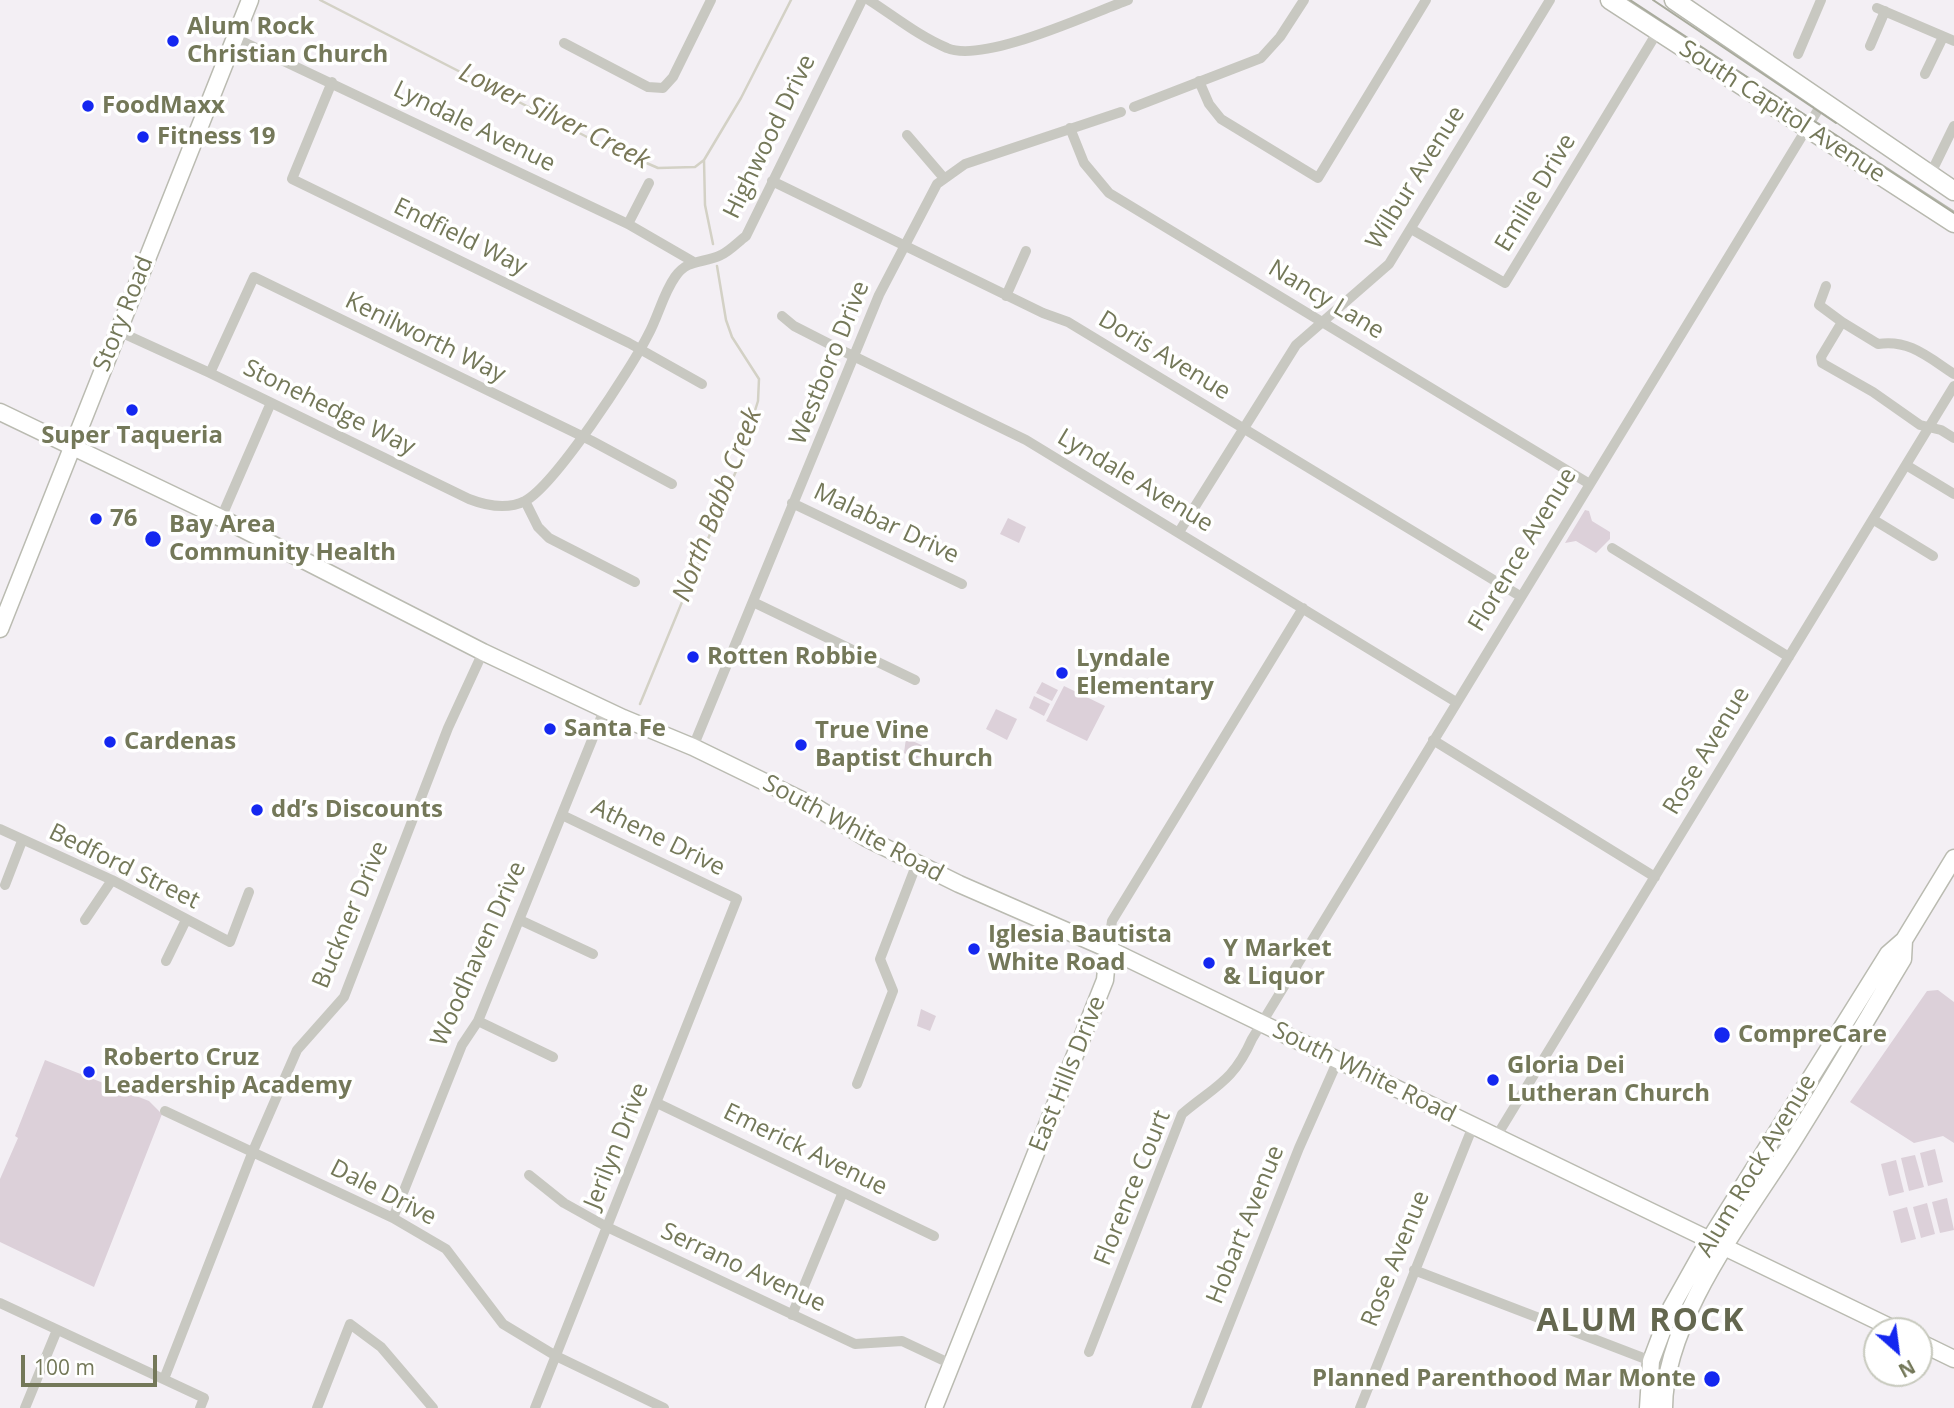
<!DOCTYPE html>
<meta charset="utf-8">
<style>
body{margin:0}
#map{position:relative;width:1954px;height:1408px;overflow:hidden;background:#f3eff4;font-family:"Open Sans",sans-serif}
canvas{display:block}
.north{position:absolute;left:1863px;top:1317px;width:70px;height:70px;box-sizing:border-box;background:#fff;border:2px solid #c7c9bd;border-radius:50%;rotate:152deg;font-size:19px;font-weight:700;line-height:28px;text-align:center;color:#747859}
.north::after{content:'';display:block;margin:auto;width:24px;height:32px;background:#1427f0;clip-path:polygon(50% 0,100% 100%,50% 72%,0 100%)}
.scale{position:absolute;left:21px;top:1355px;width:136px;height:32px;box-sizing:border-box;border:4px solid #747859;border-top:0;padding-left:9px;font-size:21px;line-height:24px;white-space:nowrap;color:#747859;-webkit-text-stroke:5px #fff;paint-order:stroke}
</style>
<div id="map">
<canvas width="1954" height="1408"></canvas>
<div class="north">N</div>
<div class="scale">100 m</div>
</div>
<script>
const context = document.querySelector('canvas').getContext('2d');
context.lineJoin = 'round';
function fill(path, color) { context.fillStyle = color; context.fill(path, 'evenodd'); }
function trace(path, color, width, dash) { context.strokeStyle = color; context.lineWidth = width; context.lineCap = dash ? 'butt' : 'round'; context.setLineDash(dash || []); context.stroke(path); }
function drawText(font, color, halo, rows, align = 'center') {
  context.font = font + ' "Open Sans",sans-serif'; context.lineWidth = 7; context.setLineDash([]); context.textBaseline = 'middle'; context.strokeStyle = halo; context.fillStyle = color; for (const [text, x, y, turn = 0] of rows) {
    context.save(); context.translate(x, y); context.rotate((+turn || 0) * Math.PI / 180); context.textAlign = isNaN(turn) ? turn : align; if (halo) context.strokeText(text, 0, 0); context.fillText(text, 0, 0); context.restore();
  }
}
fill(new Path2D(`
 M1585,510L1589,511L1592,521L1610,532V539L1596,553L1576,541L1565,543Z
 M1008,518L1026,527L1019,543L1000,534Z
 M1042,682L1058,690L1052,701L1036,693Z
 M1064,686L1105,706L1087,741L1046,721Z
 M1034,696L1050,704L1044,716L1029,708Z
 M996,709L1017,719L1007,740L986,729Z
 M906,738L928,748L921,757L913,759L904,753Z
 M1938,990L1954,1002V1143L1943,1136L1914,1143L1850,1102L1927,991Z
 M921,1009L936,1016L930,1031L917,1026Z
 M45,1060L149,1101L162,1114L94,1287L0,1242V1179L18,1138L15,1136Z
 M1935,1149L1943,1182L1928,1186L1920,1153Z
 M1915,1155L1924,1187L1909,1191L1901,1158Z
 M1896,1160L1904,1192L1889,1196L1881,1164Z
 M1947,1198L1954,1230L1940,1233L1932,1202Z
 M1927,1203L1935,1234L1921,1238L1913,1207Z
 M1907,1207L1916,1239L1901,1243L1893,1211Z`), '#dcd0d9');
trace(new Path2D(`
 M320,0L589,138L658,168L695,167L704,160L741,98L791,0
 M704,160L705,205L713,244
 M640,704L736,471L758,401L759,379L732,337L726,320L717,266`), '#d3d1c5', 2.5);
const secondary = new Path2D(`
 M0,412L221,518L483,652L623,718L693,747L814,806L866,838L959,884L1108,949L1898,1331
 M0,629L250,0
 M1919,1342L1954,1359
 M934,1408L1105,980L1108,949
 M1648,1408L1651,1361L1671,1308L1708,1242L1888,954L1904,940L1954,858
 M1664,1408C1664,1316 1751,1210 1798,1133C1834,1076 1868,1017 1903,959L1904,940`);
const primary = new Path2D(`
 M1610,0L1954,223
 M1674,0L1954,191`);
trace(secondary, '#babbb1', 19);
trace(primary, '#b8b9af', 21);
trace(new Path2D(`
 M869,0C894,16 920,37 947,48C983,64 1089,14 1128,0
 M1877,8L1954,41
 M235,38L628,224L692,261
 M564,43L648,87L663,88L673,77L711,0
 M1870,46L1885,11
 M1798,54L1821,0
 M1925,74L1943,37
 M1199,81L1209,104L1221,119L1318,178L1426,0
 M332,82L292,179L629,343L702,384
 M1134,107L1261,58L1280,37L1304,0
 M1070,128L1084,163L1109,193L1588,483
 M907,135L943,177
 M1930,175L1954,126
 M772,181L1043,313L1068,322L1520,596
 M628,224L649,183
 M1411,229L1505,283L1658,31
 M1826,286L1819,305L1842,322
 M1006,296L1026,251
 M782,316L794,326L845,352L1026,440L1456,702
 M118,331L210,373L469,499C487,506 507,510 525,501C555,485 631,369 648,335C658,317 663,294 675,277C688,258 703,264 721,255C730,251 738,242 746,236L862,0
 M210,373L254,277L592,441L672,484
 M1954,374C1928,357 1909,339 1878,344L1842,322L1821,357L1822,363L1873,392L1920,425L1941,430L1954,438
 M1906,465L1954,494
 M525,501L538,527L549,538L635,582
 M792,503L962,584
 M221,518L270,405
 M1874,520L1933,556
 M1179,532L1296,345L1389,264L1550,0
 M1612,548L1789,657
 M753,602L915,680
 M1433,740L1655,877
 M693,747L879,295L937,184L965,164L1121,112
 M0,829L112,880L230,942L249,892
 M5,885L22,841
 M85,920L112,880
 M520,920L593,954
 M1108,949L1112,921L1303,608
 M166,961L186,920
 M478,1021L553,1057
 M857,1084L893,991L880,959L917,863
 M657,1103L934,1236
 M165,1111L393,1218L446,1249L503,1324L556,1356L664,1408
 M1496,1137L1954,386
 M529,1175L564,1203L607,1227L855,1344L902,1341L951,1364
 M393,1218L462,1045L478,1021L605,708
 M1414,1270L1651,1361
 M0,1303L204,1398L200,1408
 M792,1315L843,1192
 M1089,1352L1182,1114C1215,1086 1233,1082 1252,1039L1824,100
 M164,1379L253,1151L297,1050L344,997L448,728L483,652
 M25,1408L57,1330
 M317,1408L350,1324L381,1347L433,1408
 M535,1408L737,899L562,815
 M1196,1408L1299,1148L1338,1060
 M1360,1408L1473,1126`), '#c8c8c1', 10);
trace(secondary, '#fff', 16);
trace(primary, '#fff', 18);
trace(new Path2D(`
 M1630,0L1954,213
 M1653,0L1836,123`), '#a9ab9d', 2);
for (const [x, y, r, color] of [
 [173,41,7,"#1427f0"],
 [88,106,7,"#1427f0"],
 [143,137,7,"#1427f0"],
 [132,410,7,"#1427f0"],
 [96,519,7,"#1427f0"],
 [153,539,9,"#1427f0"],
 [693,657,7,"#1427f0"],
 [1062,673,7,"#1427f0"],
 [550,729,7,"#1427f0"],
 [110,742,7,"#1427f0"],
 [801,745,7,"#1427f0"],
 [257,810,7,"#1427f0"],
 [974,949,7,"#1427f0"],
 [1209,963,7,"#1427f0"],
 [1722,1035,9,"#1427f0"],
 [89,1072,7,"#1427f0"],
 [1493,1080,7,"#1427f0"],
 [1712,1379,9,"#1427f0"]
]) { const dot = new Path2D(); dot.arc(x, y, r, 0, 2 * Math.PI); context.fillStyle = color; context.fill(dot); trace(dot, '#fff', 2.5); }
drawText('bold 24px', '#747859', '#fff', [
 ["Alum Rock",187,27],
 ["Christian Church",187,55],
 ["FoodMaxx",102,106],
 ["Fitness 19",157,137],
 ["Super Taqueria",132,436,"center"],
 ["76",110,519],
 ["Bay Area",169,525],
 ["Community Health",169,553],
 ["Rotten Robbie",707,657],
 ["Lyndale",1076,659],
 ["Elementary",1076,687],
 ["Santa Fe",564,729],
 ["True Vine",815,731],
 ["Baptist Church",815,759],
 ["Cardenas",124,742],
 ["dd’s Discounts",271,810],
 ["Iglesia Bautista",988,935],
 ["White Road",988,963],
 ["Y Market",1223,949],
 ["& Liquor",1223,977],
 ["CompreCare",1738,1035],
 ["Roberto Cruz",103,1058],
 ["Leadership Academy",103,1086],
 ["Gloria Dei",1507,1066],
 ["Lutheran Church",1507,1094],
 ["Planned Parenthood Mar Monte",1696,1379,"right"]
], 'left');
drawText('24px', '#747859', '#fff', [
 ["South Capitol Avenue",1782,112,33],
 ["Lyndale Avenue",474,127,26],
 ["Highwood Drive",770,137,-64],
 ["Wilbur Avenue",1416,178,-58],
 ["Emilie Drive",1536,193,-59],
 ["Endfield Way",460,237,26],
 ["Nancy Lane",1326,300,31],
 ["Story Road",124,314,-68],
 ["Kenilworth Way",425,338,26],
 ["Doris Avenue",1164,356,31],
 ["Westboro Drive",830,363,-68],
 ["Stonehedge Way",329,408,26],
 ["Lyndale Avenue",1135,481,31],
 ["Malabar Drive",886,524,25],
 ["Florence Avenue",1523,550,-59],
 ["Rose Avenue",1707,751,-59],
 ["South White Road",853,829,28],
 ["Athene Drive",658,838,26],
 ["Bedford Street",124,867,26],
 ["Buckner Drive",351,915,-67],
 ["Woodhaven Drive",479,954,-66],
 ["South White Road",1364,1073,26],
 ["East Hills Drive",1068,1074,-68],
 ["Jerilyn Drive",617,1146,-68],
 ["Emerick Avenue",805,1150,26],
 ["Alum Rock Avenue",1757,1166,-59],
 ["Florence Court",1133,1188,-68],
 ["Dale Drive",383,1193,27],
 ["Hobart Avenue",1246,1225,-68],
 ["Rose Avenue",1396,1259,-68],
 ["Serrano Avenue",743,1268,25]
]);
drawText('italic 26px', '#7a7858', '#fff', [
 ["Lower Silver Creek",554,117,26],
 ["North Babb Creek",718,505,-69]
]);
context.letterSpacing = '2px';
drawText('bold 32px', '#64674f', '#fff', [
 ["ALUM ROCK",1641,1322]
]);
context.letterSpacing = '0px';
</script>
